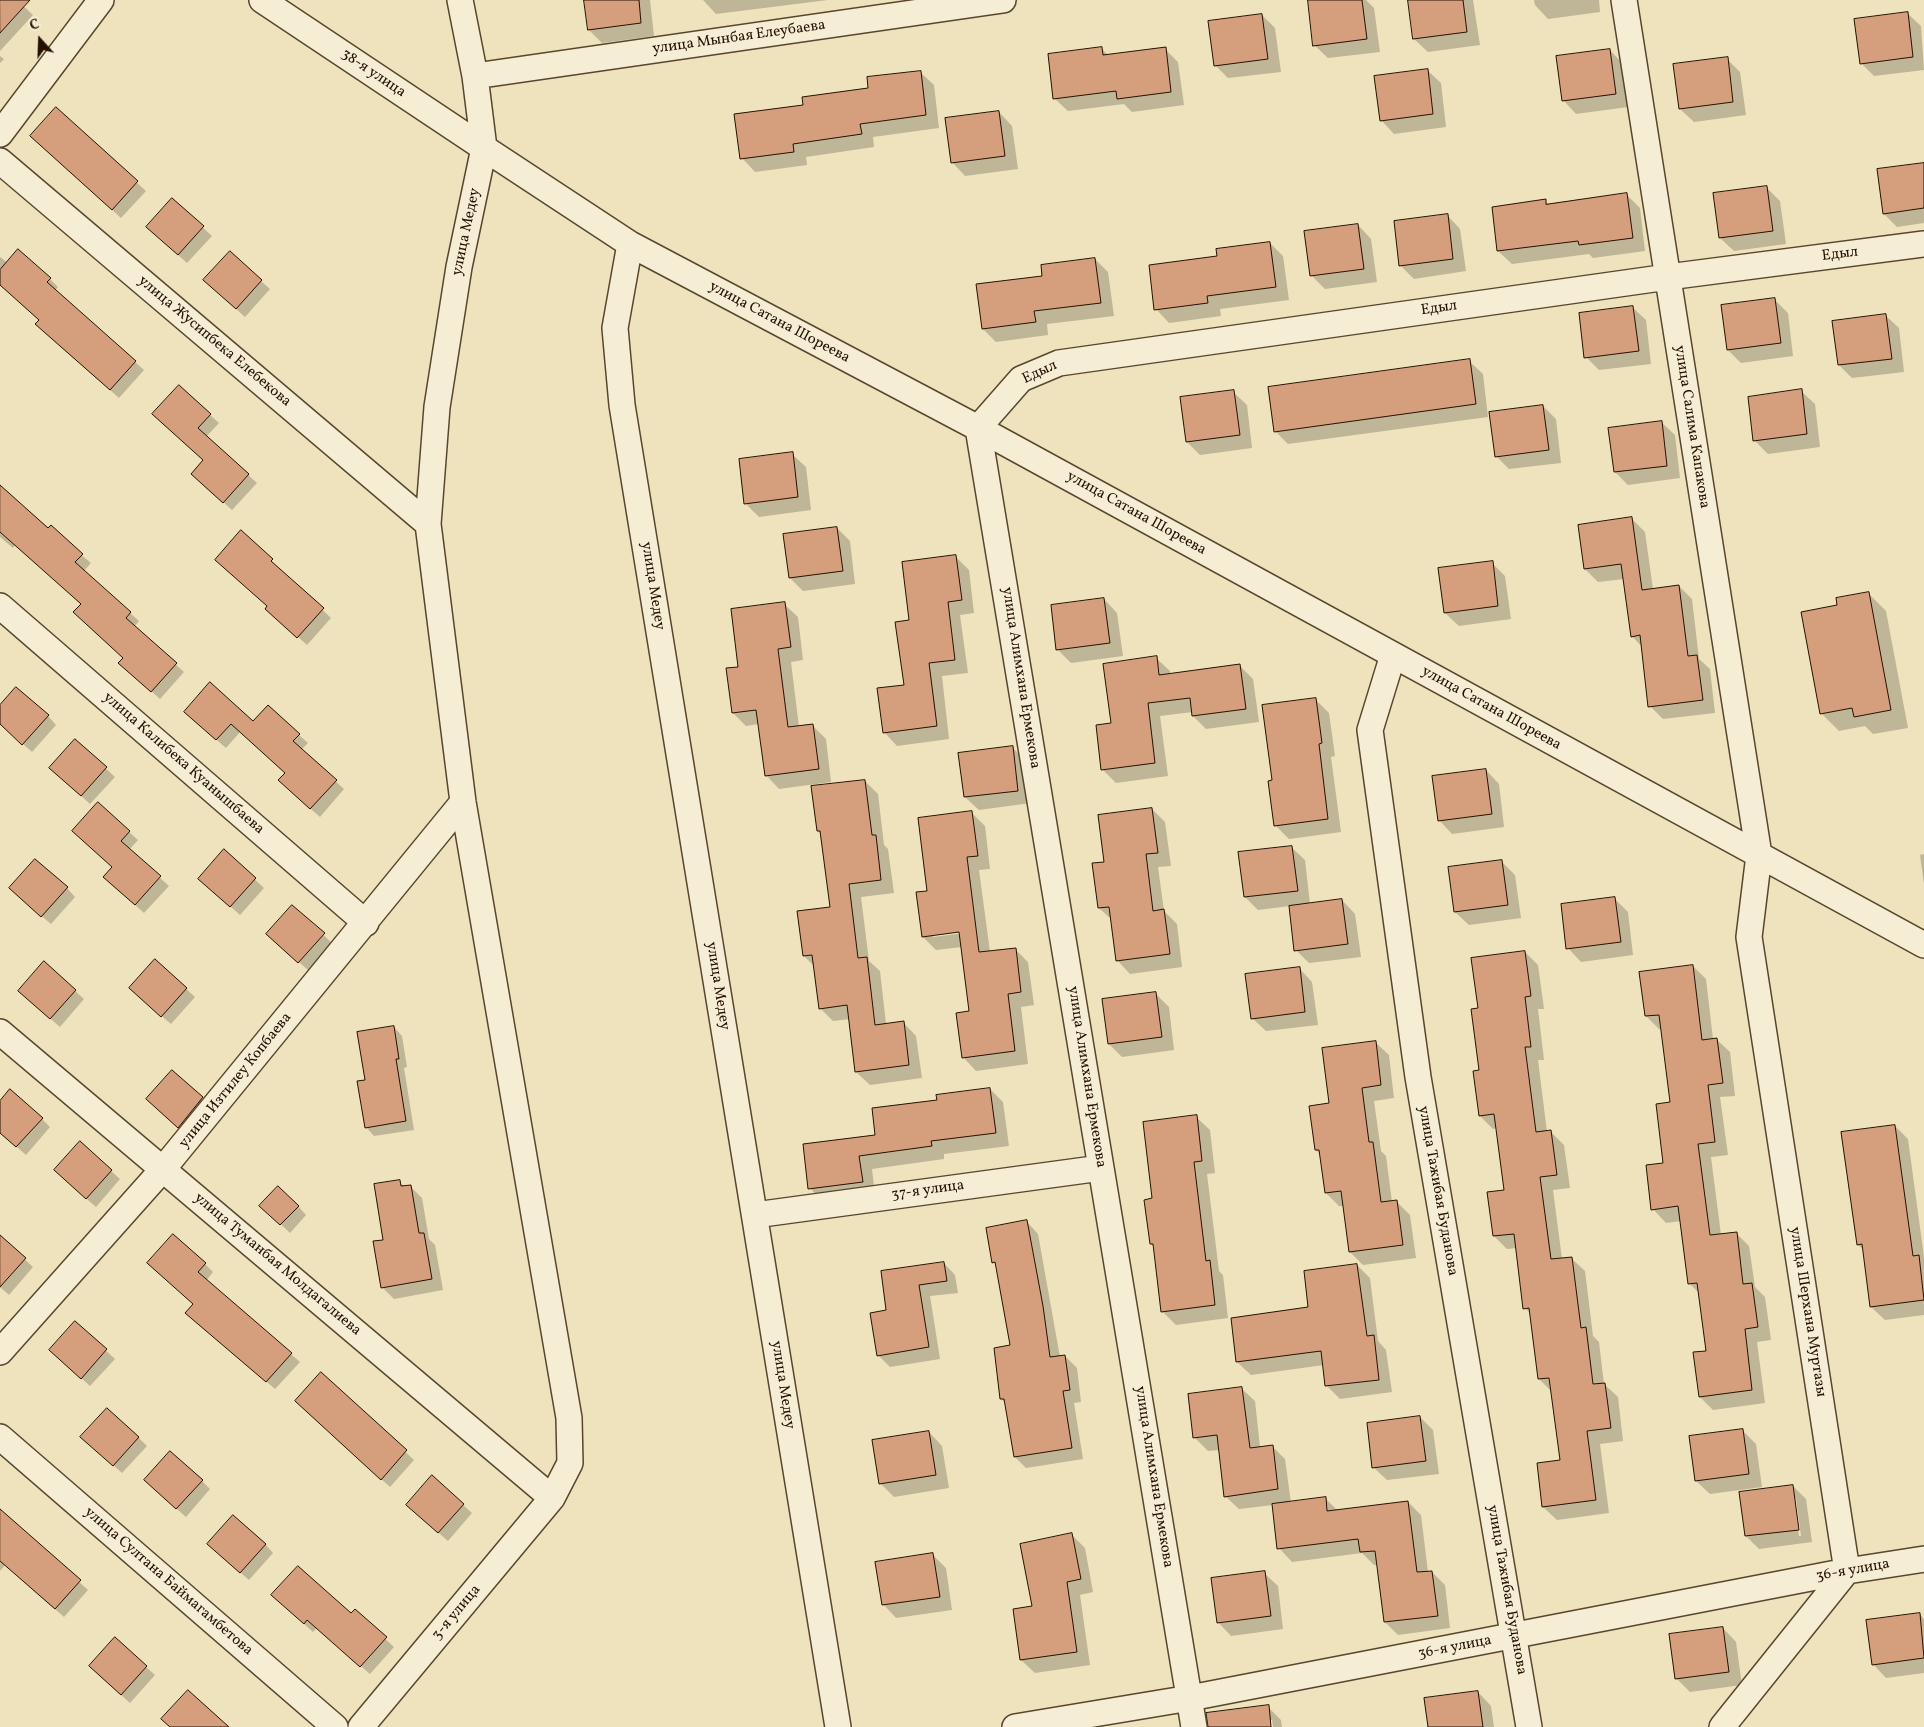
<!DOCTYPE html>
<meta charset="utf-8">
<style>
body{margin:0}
#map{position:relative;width:1924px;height:1727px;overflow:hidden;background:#efe3bd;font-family:Vollkorn,serif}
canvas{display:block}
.north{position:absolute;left:15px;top:15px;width:50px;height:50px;-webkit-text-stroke:4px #f5edd4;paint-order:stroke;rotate:340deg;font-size:14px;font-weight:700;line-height:20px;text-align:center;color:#251100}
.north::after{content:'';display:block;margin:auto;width:18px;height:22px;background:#251100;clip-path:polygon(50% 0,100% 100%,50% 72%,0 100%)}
</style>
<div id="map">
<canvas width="1924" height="1727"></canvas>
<div class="north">С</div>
</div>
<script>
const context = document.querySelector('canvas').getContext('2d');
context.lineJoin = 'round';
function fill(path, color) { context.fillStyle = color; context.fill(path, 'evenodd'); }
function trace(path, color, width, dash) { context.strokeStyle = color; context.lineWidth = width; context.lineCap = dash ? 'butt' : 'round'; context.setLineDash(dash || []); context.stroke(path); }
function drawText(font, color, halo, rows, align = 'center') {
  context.font = font + ' Vollkorn,serif'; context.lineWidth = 4.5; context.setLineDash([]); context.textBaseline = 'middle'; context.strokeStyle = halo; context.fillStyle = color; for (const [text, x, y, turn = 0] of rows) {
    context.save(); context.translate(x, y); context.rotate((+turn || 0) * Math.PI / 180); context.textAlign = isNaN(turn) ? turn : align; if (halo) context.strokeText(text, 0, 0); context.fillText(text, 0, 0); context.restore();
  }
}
fill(new Path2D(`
 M0,0H17L33,15L0,51Z
 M585,0H650L654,36L602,43L589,30Z
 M703,0H828L716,14Z
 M1323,0H1366L1374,8L1380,52L1328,58L1314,45Z
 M1409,0H1473L1480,45L1428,52L1414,39Z
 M1534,0H1599L1600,12L1548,19L1535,5Z
 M1907,13L1921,26L1924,70L1874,76L1861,63Z
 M1262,15L1275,28L1281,72L1228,78L1215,65Z
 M1101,48L1109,56L1165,49L1178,62L1184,105L1132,112L1124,104L1068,111L1054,98Z
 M1610,50L1623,64L1628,107L1576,114L1563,100Z
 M0,56L4,59L0,63Z
 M1727,59L1740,72L1746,115L1694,122L1680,109Z
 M1427,70L1441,83L1446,127L1394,134L1381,120Z
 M920,72L934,85L939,128L873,137L874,147L806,157L807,165L755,172L742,158L804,106L870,89Z
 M56,109L146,191L121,218L31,136Z
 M999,112L1012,126L1018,169L965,176L952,162Z
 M1924,164V223L1897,227L1884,214Z
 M1767,188L1780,201L1786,244L1734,251L1720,238Z
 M1627,195L1640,208L1645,251L1593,258L1589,254L1512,264L1498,251L1545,201L1549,205Z
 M172,199L212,236L187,263L156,235Z
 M1447,215L1460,229L1466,271L1414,279L1400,265Z
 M1358,225L1371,239L1377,282L1325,289L1311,275Z
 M1270,243L1283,256L1289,300L1220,309L1221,316L1169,323L1156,309L1219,257Z
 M0,257L8,263L50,279L58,287L55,291L144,370L119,398L45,333L40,321L0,285Z
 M1095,259L1108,272L1114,316L1047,324L1048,335L996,342L983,329Z
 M261,281L270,289L245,317L214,289Z
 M1775,300L1788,313L1793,356L1741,363L1728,350Z
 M1632,307L1646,320L1651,364L1599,370L1586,357Z
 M1885,315L1899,328L1904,372L1852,378L1839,365Z
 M1469,361L1483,374L1488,417L1288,444L1275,431Z
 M1801,391L1815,404L1820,447L1768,454L1755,441Z
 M1233,392L1247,405L1252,448L1200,455L1187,442Z
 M1543,406L1556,419L1561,463L1509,469L1496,456Z
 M210,415L219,423L206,437L257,483L232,510L201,482L205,460L163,423Z
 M1661,422L1675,435L1680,478L1628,485L1615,472Z
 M792,454L806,467L811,510L759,517L746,504Z
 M0,487L91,563L84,571L130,613L139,621L134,627L184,672L160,699L129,671L125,658L82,604L15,545L13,548L0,537Z
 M1632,519L1645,532L1653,589L1679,586L1692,599L1699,659L1710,669L1715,713L1663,719L1650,706L1642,647L1632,636L1624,579L1598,582L1585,569Z
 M837,528L850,541L855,584L803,591L790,578Z
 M241,532L331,618L307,645L276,617L269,607Z
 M955,556L969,570L974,613L960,615L968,673L942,676L949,739L897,746L884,732L905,686L911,621Z
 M1492,563L1505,576L1511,619L1459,626L1445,613Z
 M1868,593L1886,611L1908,728L1873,734L1865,726L1839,731L1821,713L1839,606Z
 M1104,599L1117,613L1123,656L1071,663L1057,649Z
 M784,604L798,617L803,660L791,662L799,727L812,725L826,739L831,782L779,789L766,775L759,724L746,726L733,713L739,668Z
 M1156,658L1170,671V675L1240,666L1253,679L1259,722L1206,729L1193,716V712L1160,716L1168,776L1116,783L1103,770L1112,725Z
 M1316,700L1329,713L1335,756L1331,757L1341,832L1289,839L1275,825L1273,782Z
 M0,707L48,716L56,725L32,752L0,724Z
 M194,720L253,723L299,735L308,743L301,750L344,789L320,817L288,789L286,773L240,732L226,748Z
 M75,740L115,777L90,804L59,776Z
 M1012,747L1025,760L1031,803L979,810L965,797L960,754Z
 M1486,770L1499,784L1504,827L1452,834L1439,820Z
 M865,781L878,794L884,845L888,849L894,893L861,897L869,961L880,971L886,1024L903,1022L916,1036L922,1078L870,1085L856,1072L850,1019L833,1021L820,1008L814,966L804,956L832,908L822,835L818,831Z
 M1152,809L1165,822L1171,866L1158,867L1164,911L1177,924L1182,967L1130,974L1117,960L1112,920L1099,908L1106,863Z
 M971,812L985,826L990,869L979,870L990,952L1015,949L1028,962L1034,1005L1021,1007L1028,1064L976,1071L963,1057L970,1012L962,947L936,950L923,937L928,892ZM965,930V933L933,937V934Z
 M129,832L138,840L129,850L169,886L144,913L113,885V867L82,840Z
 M1291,847L1305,860L1310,904L1342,900L1355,914L1361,957L1309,963L1296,950L1290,906L1258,910L1245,897Z
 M224,851L264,888L240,915L208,887Z
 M1924,854V884L1920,855Z
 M1502,862L1515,875L1521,918L1469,925L1455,912Z
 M67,888L75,897L51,924L19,897Z
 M1614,898L1628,912L1633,955L1581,962L1568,948Z
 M292,906L332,943L308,970L276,942Z
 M1525,952L1538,965L1544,1009H1538L1544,1060H1538L1547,1132H1551L1564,1145L1570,1188L1553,1190L1562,1259L1571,1258L1585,1271L1593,1336L1599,1342L1604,1384L1618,1397L1623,1441L1600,1444L1609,1513L1557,1520L1543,1507L1561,1461L1552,1392L1539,1379L1531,1314L1525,1308L1517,1248L1507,1249L1494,1236L1505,1191L1497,1128L1493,1129L1480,1116L1479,1009Z
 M155,961L195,997L171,1024L139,997Z
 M44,963L84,999L60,1027L28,999Z
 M1693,966L1706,979L1713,1039H1716L1730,1052L1735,1096L1720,1097L1728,1155L1711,1157L1721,1235L1736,1233L1749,1246L1755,1287L1765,1297L1771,1340L1757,1342L1765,1403L1713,1410L1700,1397L1707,1352L1700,1294L1689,1283L1681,1221L1666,1223L1653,1209L1664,1164L1672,1103L1662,1029H1659L1646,1016Z
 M1299,968L1312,982L1318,1025L1266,1031L1252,1018Z
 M1156,994L1169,1007L1174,1050L1122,1057L1109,1044Z
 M394,1027L402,1036L407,1067L404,1068L414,1130L374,1136L366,1127V1081Z
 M1375,1042L1389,1055L1394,1098L1374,1101L1381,1151L1386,1156L1392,1202H1397L1410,1215L1416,1258L1363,1265L1350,1252L1344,1206H1339L1326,1193L1321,1155L1316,1150L1330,1104Z
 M172,1071L211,1107L187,1135L156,1107Z
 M990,1089L1003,1102L1009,1146L944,1154V1159L872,1169L875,1195L823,1202L810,1188L877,1136L938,1101Z
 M0,1103L42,1119L50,1127L26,1155L0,1132Z
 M1196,1117L1210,1130L1215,1173L1207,1174L1219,1271L1223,1275L1228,1318L1176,1325L1162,1311L1155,1248L1151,1244L1154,1200Z
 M1895,1126L1908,1139L1924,1257V1315L1885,1320L1871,1307L1865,1251L1858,1245Z
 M80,1143L120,1179L96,1207L64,1179Z
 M399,1182L405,1187L410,1186L422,1198L429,1239L435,1245L443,1290L394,1299L382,1287L384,1241Z
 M298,1206L306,1215L290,1233L270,1214Z
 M1027,1222L1038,1234L1060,1357L1065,1356L1077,1368L1081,1402L1074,1403L1083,1459L1026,1468L1015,1457L1007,1404L1001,1399L1011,1347L997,1266L993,1262Z
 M0,1237L33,1267L9,1295L0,1287Z
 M944,1263L955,1275L958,1293L930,1296L940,1359L890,1367L878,1355L888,1311Z
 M205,1264L213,1272L206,1281L300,1362L275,1389L195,1321L194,1304L158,1272Z
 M1357,1265L1370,1278L1378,1341L1386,1350L1392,1392L1340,1399L1327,1386L1324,1365L1251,1375L1237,1362L1309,1308Z
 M75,1322L115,1359L90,1386L59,1358Z
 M321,1374L414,1460L390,1487L305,1410Z
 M1241,1388L1255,1401L1260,1447L1272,1446L1285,1459L1291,1503L1325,1498L1338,1511L1408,1502L1421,1515L1428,1572H1432L1445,1585L1450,1628L1398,1635L1385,1622L1378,1565H1374L1362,1553L1292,1562L1279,1548L1273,1505L1239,1509L1225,1496L1220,1450L1208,1451L1195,1438Z
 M1420,1417L1433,1430L1439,1474L1387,1480L1373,1467Z
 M1743,1431L1756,1444L1762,1487L1710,1494L1696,1481Z
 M929,1432L942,1446L949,1488L894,1497L881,1484L874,1441Z
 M138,1437L147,1446L122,1473L91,1446Z
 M432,1477L472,1513L448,1541L416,1513Z
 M202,1481L210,1489L186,1517L154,1489Z
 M1793,1486L1806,1499L1812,1542L1759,1549L1746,1536L1741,1493ZM1794,1499H1796L1801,1536H1799Z
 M1,1512L88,1590L64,1617L5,1565L0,1571Z
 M1072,1535L1085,1548L1093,1592L1080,1595L1090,1665L1035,1673L1021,1660L1033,1607Z
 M265,1544L273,1553L249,1580L218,1553Z
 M933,1555L946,1568L952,1610L896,1618L883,1604Z
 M1264,1573L1278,1586L1283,1629L1231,1636L1218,1622Z
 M282,1604L351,1615L355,1611L394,1647L370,1674L317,1628L313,1632Z
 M1920,1614L1924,1619V1673L1886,1678L1873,1664Z
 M1723,1628L1736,1642L1742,1685L1690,1692L1676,1678Z
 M146,1667L155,1675L130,1703L99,1675Z
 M1478,1692L1491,1706L1494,1727H1429Z
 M1268,1707L1281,1720L1282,1727H1273L1272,1720H1269L1270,1727H1218Z`), '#0003');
const building = new Path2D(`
 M0,0H30L0,33Z
 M584,0H639L641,23L588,30Z
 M1308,0H1362L1367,39L1313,46Z
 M1408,0H1463L1467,32L1413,39Z
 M1908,12L1913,57L1860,64L1854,19Z
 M1262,14L1268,59L1214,66L1208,21Z
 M1102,47L1103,55L1166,47L1171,92L1117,99L1116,91L1053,99L1048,54Z
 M1610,49L1616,94L1562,101L1556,56Z
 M1728,57L1733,102L1679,109L1673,64Z
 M1428,69L1433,114L1380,121L1374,76Z
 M921,71L926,115L860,124L862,134L793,144L794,152L740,159L734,114L803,105L802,97L868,88L867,77Z
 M56,107L138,181L112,210L30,136Z
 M999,111L1005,156L951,163L945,118Z
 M1924,163V208L1883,214L1877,169Z
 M1767,186L1773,231L1719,238L1713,193Z
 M1627,193L1633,238L1579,245L1578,241L1497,251L1492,207L1546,199V204Z
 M172,198L204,226L178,255L146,227Z
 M1448,214L1453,259L1399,266L1394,221Z
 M1358,224L1364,269L1310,276L1304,231Z
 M1270,242L1276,287L1207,296L1208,303L1154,310L1149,265L1217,256L1216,249Z
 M18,249L51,278L47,282L136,361L110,390L35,324L39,320L0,285V270Z
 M230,251L262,280L236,309L203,280Z
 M1095,258L1101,303L1034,311L1036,322L982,329L976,284L1042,276L1041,265Z
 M1775,298L1781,343L1727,350L1721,305Z
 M1633,306L1639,351L1584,358L1579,313Z
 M1886,314L1892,359L1838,365L1832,321Z
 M1470,359L1476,404L1274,432L1268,387Z
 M179,385L211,414L198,428L249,474L223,503L191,474L203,460L152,414Z
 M1802,389L1807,434L1753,441L1748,397Z
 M1234,390L1240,435L1186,442L1180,397Z
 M1543,405L1549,450L1495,457L1489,412Z
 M1662,421L1667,466L1614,472L1608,428Z
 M793,452L798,497L744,504L739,459Z
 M0,485L48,528L51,525L83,554L75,562L131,612L126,618L177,663L151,692L118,663L123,658L73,612L81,604L0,532Z
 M1632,517L1642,590L1679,585L1688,656L1697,655L1703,700L1648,707L1640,635L1631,637L1621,564L1584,569L1578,525Z
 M837,527L843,571L789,578L783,534Z
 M241,530L273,559L271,561L324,608L297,638L265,609L267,606L215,560Z
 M956,555L962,600L948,602L955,660L929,663L937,726L883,733L877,688L904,685L895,622L909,620L902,562Z
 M1493,561L1498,606L1444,613L1438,568Z
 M1869,592L1891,710L1854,717L1852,708L1820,714L1801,612L1837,605L1836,598Z
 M1104,598L1110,643L1056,650L1051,605Z
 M785,602L791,647L778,649L788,727L813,724L819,769L765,776L756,710L732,713L726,668L738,667L731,609Z
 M1157,656L1159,675L1240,664L1246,709L1192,716L1190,698L1148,703L1155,763L1101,770L1096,725L1111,723L1103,664Z
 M210,682L253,721L268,705L300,734L293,741L337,780L310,809L278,780L285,773L231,724L216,740L184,712Z
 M16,687L49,715L22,745L0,724V705Z
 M1316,698L1322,743L1319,744L1328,819L1274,826L1268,781L1272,780L1262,705Z
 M75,739L107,767L81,796L49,768Z
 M1013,746L1018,791L964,797L958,753Z
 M1486,769L1492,814L1438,821L1432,776Z
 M865,780L872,835H876L881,880L849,884L858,958L867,957L875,1025L904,1021L909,1065L855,1072L847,1005L819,1009L812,955L803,956L797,911L830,907L820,831H817L811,786Z
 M98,802L130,831L121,841L161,876L135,905L103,877L112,867L72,831Z
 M1152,808L1158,853L1146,854L1153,911L1164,909L1170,954L1116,961L1109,907L1098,908L1092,863L1104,862L1098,815Z
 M972,811L978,856L967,857L979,952L1016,948L1021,992L1008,994L1015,1051L962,1058L956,1013L969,1011L959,932L922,937L916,892L927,891L918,818Z
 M1292,846L1298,891L1244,897L1238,852Z
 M224,849L256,878L230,907L198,879Z
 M35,859L68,887L41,917L9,888Z
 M1502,860L1508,905L1454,912L1448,867Z
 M1615,897L1621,942L1566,949L1561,904Z
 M1342,899L1348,944L1294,951L1289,906Z
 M292,905L325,933L298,963L266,934Z
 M1525,951L1531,996L1525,997L1531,1047H1525L1536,1132L1551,1130L1557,1175L1540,1177L1551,1259L1572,1257L1581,1328L1586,1327L1593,1384L1605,1383L1611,1428L1587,1431L1596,1500L1542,1507L1537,1463L1560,1460L1549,1378L1538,1379L1529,1308L1523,1309L1514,1234L1493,1236L1487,1192L1504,1190L1494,1114L1479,1116L1473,1071L1479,1070L1471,1009L1478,1008L1471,958Z
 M155,959L187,988L161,1017L129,988Z
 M44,961L76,990L50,1019L18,991Z
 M1693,965L1702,1040L1717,1038L1723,1083L1708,1085L1715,1142L1698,1144L1710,1235L1737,1232L1743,1284L1752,1283L1758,1327L1745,1329L1752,1390L1699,1397L1693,1352L1706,1351L1697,1283L1688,1284L1678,1206L1651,1210L1646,1165L1663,1163L1656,1104L1670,1102L1659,1015L1645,1016L1639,972Z
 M1300,967L1305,1012L1251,1019L1245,974Z
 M1156,992L1162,1037L1108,1044L1102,999Z
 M394,1026L399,1059H396L406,1121L365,1128L357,1081L365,1080L357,1032Z
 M1376,1041L1381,1085L1362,1088L1369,1142H1373L1381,1202L1397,1200L1403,1245L1349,1252L1341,1191L1325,1193L1319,1150H1315L1309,1106L1329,1103L1322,1048Z
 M172,1070L203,1097L178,1128L146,1099Z
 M990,1088L996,1133L931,1141L932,1146L859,1156L863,1182L808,1189L803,1144L875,1135L872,1108L937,1100L936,1095Z
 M10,1089L43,1118L16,1147L0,1133V1101Z
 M1197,1115L1202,1161L1194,1162L1206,1261L1210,1260L1215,1305L1161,1312L1153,1244H1150L1144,1200L1152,1198L1143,1122Z
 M1895,1125L1913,1256L1919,1255L1924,1300L1870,1307L1862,1244L1857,1245L1841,1132Z
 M80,1141L112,1170L86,1199L54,1170Z
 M400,1180L401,1186L411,1185L419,1233H424L432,1279L381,1288L373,1241L383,1240L374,1184Z
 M278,1186L299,1206L280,1225L259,1206Z
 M1027,1220L1043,1306L1050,1357L1065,1355L1070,1390L1063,1391L1072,1448L1014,1457L1004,1399H1000L994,1348L1010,1345L995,1262L992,1263L986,1228Z
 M173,1234L206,1263L198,1272L292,1353L266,1382L185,1313L193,1304L147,1263Z
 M0,1235L26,1258L0,1287Z
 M944,1262L947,1281L919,1285L929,1347L877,1356L870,1313L886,1310L881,1271Z
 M1357,1264L1367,1336L1374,1335L1379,1380L1325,1386L1321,1351L1236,1362L1231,1318L1308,1307L1304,1271Z
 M75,1321L107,1349L81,1379L49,1350Z
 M321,1372L407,1450L381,1480L295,1401Z
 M1242,1387L1250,1448L1273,1445L1278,1489L1224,1497L1217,1435L1193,1438L1188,1394Z
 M107,1408L139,1437L113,1466L80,1437Z
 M1420,1416L1426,1461L1372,1468L1367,1423Z
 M1743,1429L1749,1474L1695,1481L1689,1436Z
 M929,1431L936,1475L879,1484L872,1440Z
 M170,1451L203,1480L176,1509L144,1480Z
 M432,1475L464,1504L438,1533L406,1505Z
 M1793,1485L1799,1530L1745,1536L1739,1492Z
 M1326,1497L1327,1511L1408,1501L1417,1572L1432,1571L1438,1616L1384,1622L1375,1551L1360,1552L1358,1539L1277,1549L1272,1504Z
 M0,1509L81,1580L55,1609L0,1561Z
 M233,1515L266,1544L240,1573L207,1544Z
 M1072,1533L1081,1579L1067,1582L1077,1652L1020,1660L1013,1609L1032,1606L1020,1544Z
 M933,1553L940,1597L882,1605L875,1562Z
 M298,1566L351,1613L355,1609L387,1637L360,1667L307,1620L304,1624L271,1595Z
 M1265,1571L1271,1616L1217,1623L1211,1578Z
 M1920,1613L1924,1658L1872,1665L1866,1620Z
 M1723,1627L1729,1672L1675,1679L1669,1634Z
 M115,1637L147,1666L121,1695L89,1666Z
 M188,1690L229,1727H170L161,1719Z
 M1478,1691L1483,1727H1428L1424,1698Z
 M1269,1705L1271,1727H1208L1206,1713Z`);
fill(building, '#d59e7c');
trace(building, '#251100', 1);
const minor = new Path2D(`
 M262,0L484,148L459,267L437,407L428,524L463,802L569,1418L570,1463L552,1498L361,1727
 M460,0L475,76L484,148L630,244L978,428L1924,945
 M1624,0L1759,855L1749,937L1847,1571L1722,1727
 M475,76L1003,0
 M0,134L101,0
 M0,161L428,524
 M630,244L615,328L622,405L838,1727
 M0,606L366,923
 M1393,655L1370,730L1418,1077L1529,1727
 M0,1032L552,1498
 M755,1215L1101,1168
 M0,1352L163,1169L463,802
 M0,1437L335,1727
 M1015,1727L1190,1698L1847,1571L1924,1559
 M1194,1727L978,428L1021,379L1059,363L1668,277L1924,244`);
trace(minor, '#58462f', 28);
trace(minor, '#f5edd4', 25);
drawText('15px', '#251100', '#f5edd4', [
 ["улица Мынбая Елеубаева",739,38,-8],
 ["38-я улица",373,74,34],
 ["улица Медеу",467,232,-78],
 ["Едыл",1840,255,-7],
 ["Едыл",1439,309,-8],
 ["улица Сатана Шореева",779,323,28],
 ["улица Жусипбека Елебекова",214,342,40],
 ["Едыл",1040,373,-25],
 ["улица Салима Капакова",1691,427,81],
 ["улица Сатана Шореева",1136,514,29],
 ["улица Медеу",652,586,81],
 ["улица Алимхана Ермекова",1020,678,81],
 ["улица Сатана Шореева",1491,709,29],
 ["улица Калибека Куанышбаева",183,764,41],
 ["улица Медеу",717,986,81],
 ["улица Алимхана Ермекова",1086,1077,81],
 ["улица Изтилеу Копбаева",236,1081,-51],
 ["37-я улица",928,1191,-8],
 ["улица Тажибая Буданова",1437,1191,80],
 ["улица Туманбая Молдагалиева",277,1265,40],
 ["улица Шерхана Муртазы",1807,1312,81],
 ["улица Медеу",782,1385,81],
 ["улица Алимхана Ермекова",1153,1477,81],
 ["36-я улица",1853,1571,-10],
 ["улица Султана Баймагамбетова",168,1582,41],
 ["улица Тажибая Буданова",1506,1590,80],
 ["3-я улица",457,1613,-50],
 ["36-я улица",1455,1648,-11]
]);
</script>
